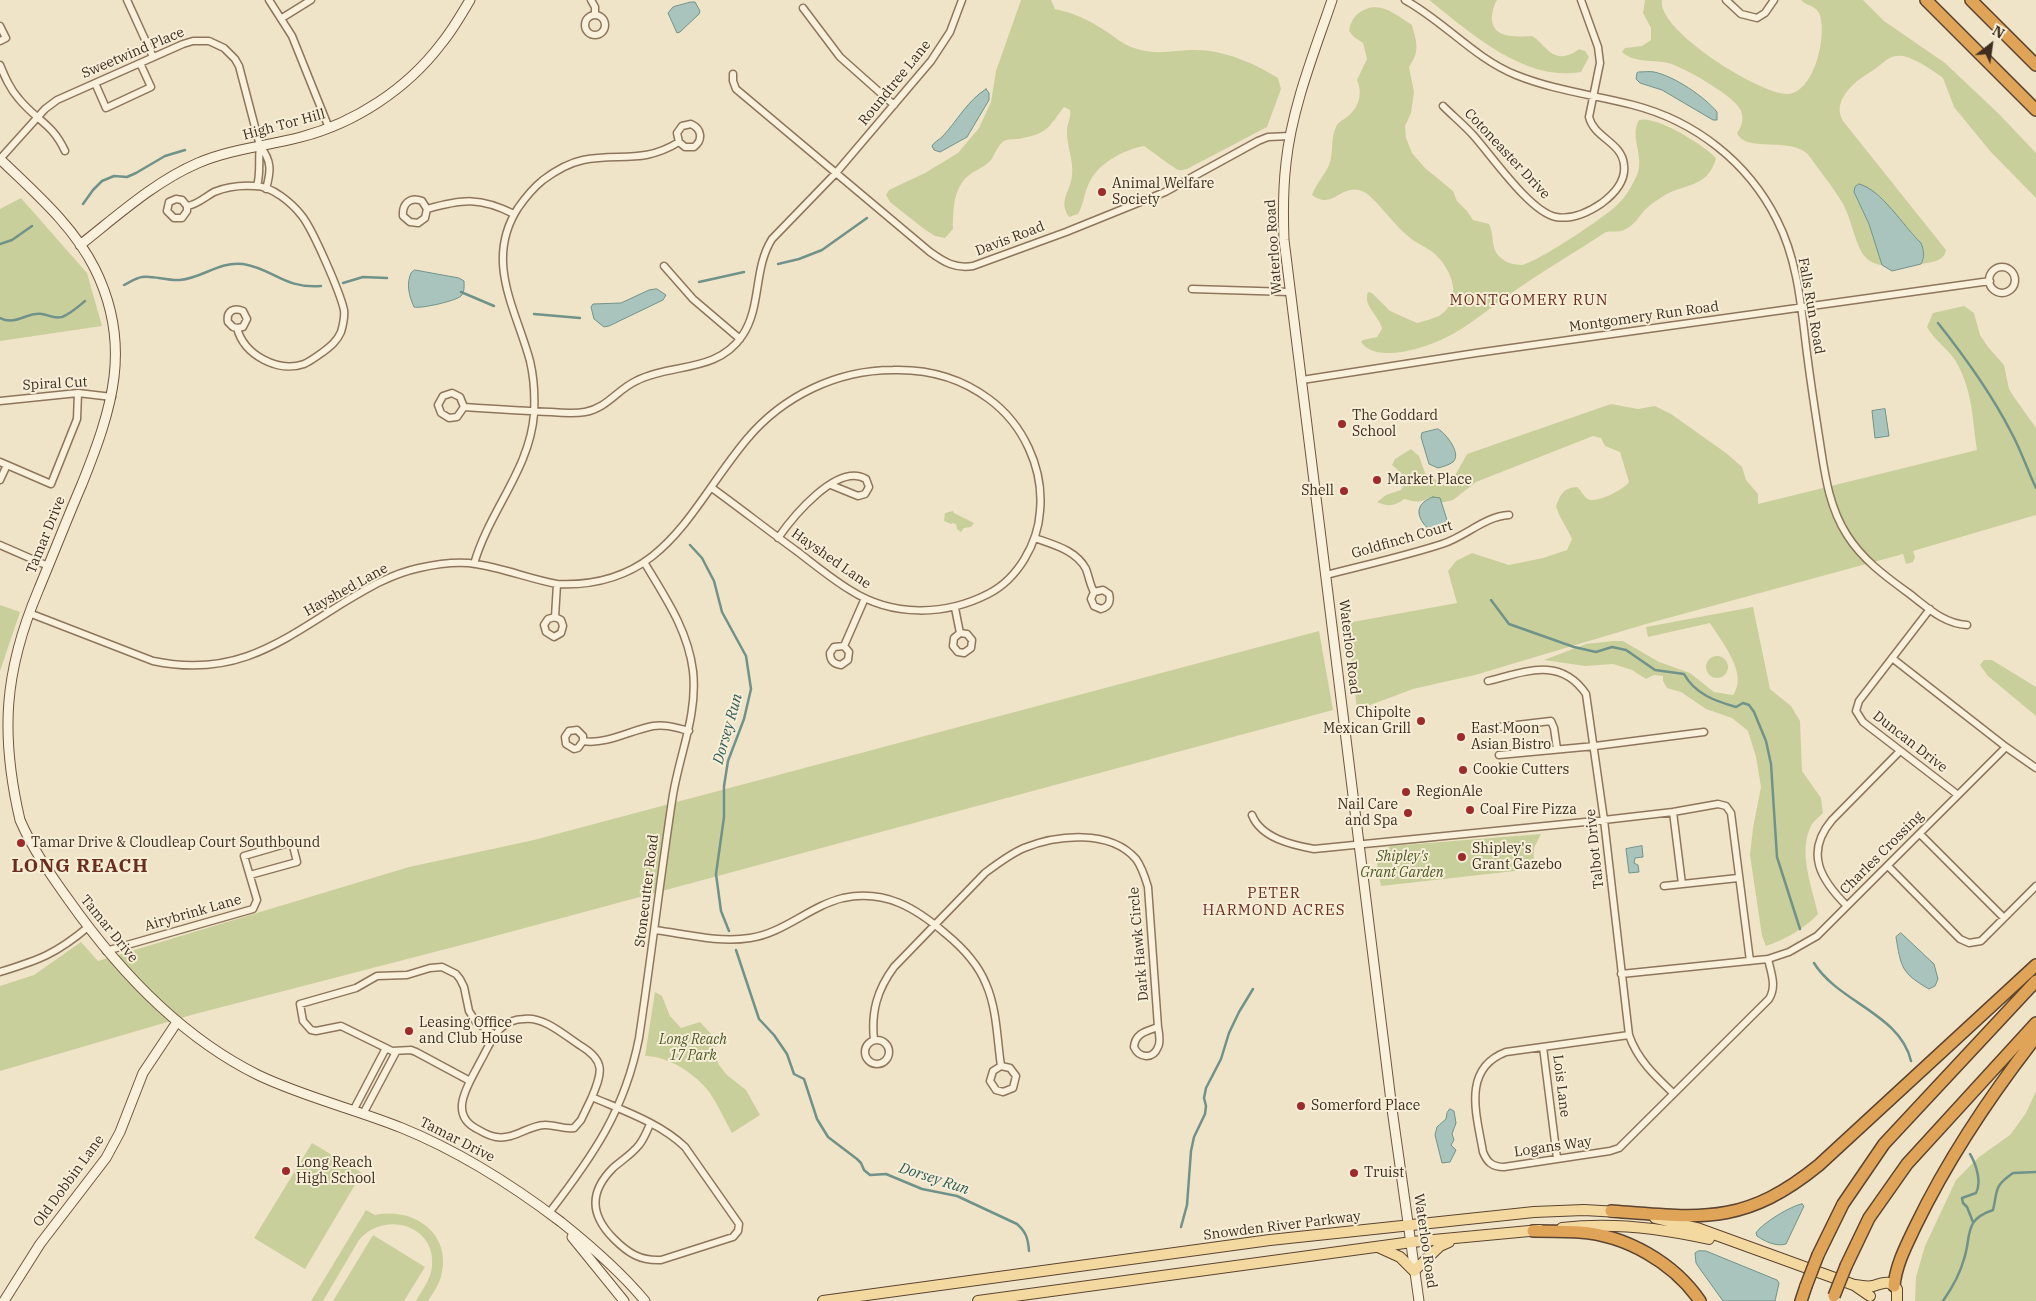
<!DOCTYPE html>
<style>
body{margin:0}
#map{position:relative;width:2036px;height:1301px;overflow:hidden;background:#f0e4c8;font-family:"IBM Plex Serif",serif}
canvas{display:block}
.north{position:absolute;left:1966px;top:20px;width:50px;height:50px;-webkit-text-stroke:4px #f7eed8;paint-order:stroke;rotate:30deg;font-size:14px;font-weight:700;line-height:20px;text-align:center;color:#3d2e20}
.north::after{content:'';display:block;margin:auto;width:18px;height:22px;background:#3d2e20;clip-path:polygon(50% 0,100% 100%,50% 72%,0 100%)}
</style>
<div id="map">
<canvas width="2036" height="1301"></canvas>
<div class="north">N</div>
</div>
<script>
const context = document.querySelector('canvas').getContext('2d');
context.lineJoin = 'round';
function fill(path, color) { context.fillStyle = color; context.fill(path, 'evenodd'); }
function trace(path, color, width, dash) { context.strokeStyle = color; context.lineWidth = width; context.lineCap = dash ? 'butt' : 'round'; context.setLineDash(dash || []); context.stroke(path); }
function drawText(font, color, halo, rows, align = 'center') {
  context.font = font + ' "IBM Plex Serif",serif'; context.lineWidth = 4; context.setLineDash([]); context.textBaseline = 'middle'; context.strokeStyle = halo; context.fillStyle = color; for (const [text, x, y, turn = 0] of rows) {
    context.save(); context.translate(x, y); context.rotate((+turn || 0) * Math.PI / 180); context.textAlign = isNaN(turn) ? turn : align; if (halo) context.strokeText(text, 0, 0); context.fillText(text, 0, 0); context.restore();
  }
}
fill(new Path2D(`
 M1021,0H1051L1055,9C1074,13 1089,20 1104,30C1114,36 1123,45 1134,48C1157,56 1172,50 1195,50C1224,50 1254,63 1278,78L1281,89L1267,127L1187,169C1184,169 1182,171 1179,170C1176,170 1150,150 1144,146C1124,150 1100,162 1090,181C1084,192 1084,204 1078,214L1069,217C1058,201 1070,192 1072,176C1074,160 1066,145 1067,129C1068,122 1071,118 1070,110L1064,107C1049,126 1049,133 1023,138C1017,140 1010,138 1004,141C998,145 995,154 991,160C986,166 978,169 972,173C953,185 953,210 953,229L945,238L935,236L924,229L890,202L886,195L889,190L925,173L958,153L979,128L991,102L996,71Z
 M1429,0H1497C1494,5 1493,9 1492,15C1490,39 1516,37 1532,36C1544,43 1551,61 1568,55C1572,54 1576,51 1579,49L1585,51L1589,57L1581,72C1524,82 1471,33 1429,0Z
 M1645,0H1662C1656,30 1761,95 1788,94C1815,92 1828,33 1819,13C1815,5 1806,6 1801,0H1863L1884,21L1945,63L1998,113L2036,153V198L1990,151L1954,107L1943,78C1934,71 1913,57 1902,56C1889,54 1882,65 1872,71C1855,81 1831,100 1843,121L1946,250C1944,262 1931,262 1921,264L1924,259L1921,243L1877,194L1854,192L1869,224L1882,265C1873,264 1866,260 1861,251C1854,238 1851,219 1843,204C1834,188 1821,173 1810,157C1795,135 1746,154 1737,133C1742,126 1744,119 1741,111C1737,98 1688,70 1674,65C1658,58 1636,65 1622,52L1625,48L1642,46L1651,40V28L1643,13Z
 M1374,7C1388,7 1401,18 1412,25C1417,44 1420,51 1409,67L1414,92L1411,113L1405,126L1406,138L1412,153L1425,168L1453,191L1457,201L1467,211L1473,220L1489,224C1496,239 1488,252 1507,262C1511,264 1518,265 1522,265C1536,263 1607,216 1618,204C1626,197 1633,184 1637,175C1645,156 1629,137 1639,120C1656,115 1704,145 1716,158C1708,189 1683,183 1662,197C1657,200 1651,204 1647,208C1638,216 1635,227 1621,231C1617,232 1611,231 1606,232C1574,253 1541,272 1510,294C1488,309 1467,328 1443,339C1424,348 1376,364 1361,342L1363,340L1377,337L1382,329C1380,316 1362,306 1368,292L1372,293L1390,311L1417,323C1424,321 1432,319 1439,316C1464,300 1452,270 1435,254C1427,247 1417,244 1409,237C1393,224 1382,206 1366,193C1342,179 1334,212 1312,195C1316,184 1324,176 1329,165C1334,153 1330,139 1336,127C1338,122 1342,121 1347,117C1359,108 1363,93 1357,80L1367,59L1363,43L1354,37L1349,31C1351,17 1360,9 1374,7Z
 M21,198L87,273L102,326L0,341V209Z
 M1964,306L1974,313L1980,335L1988,347L2004,365L2009,389L2014,397L2036,428V515L1913,551L1915,557L1913,562L1906,564L1903,554L1646,624L1475,675L1413,689L1357,710L1347,623L1457,603L1448,571L1456,561L1472,553L1509,565L1543,558L1567,550L1572,539C1567,527 1559,518 1556,506C1561,494 1563,488 1577,487C1581,490 1584,497 1588,499C1596,504 1625,489 1629,482L1620,452L1605,446L1601,438L1593,436L1476,482L1453,500L1440,503L1428,498C1420,504 1413,501 1404,499C1396,506 1387,507 1377,502L1386,495L1401,490L1404,485L1402,474L1392,465L1395,459L1411,449L1419,456L1425,473L1444,485L1452,481L1467,454L1611,404L1638,409L1655,406L1671,414L1726,453L1742,467L1746,480L1758,494V504L1977,450C1972,418 1973,390 1955,360C1947,348 1935,341 1927,327L1933,313Z
 M953,511L954,513L974,523L971,527L964,528L961,532L957,529L956,524L953,523L951,524L944,521L945,513Z
 M0,605L20,612L0,671Z
 M1753,607L1770,689L1791,706L1800,721L1802,771L1821,798L1823,813C1820,816 1815,820 1812,824C1797,851 1812,886 1818,914C1804,929 1786,939 1766,946L1762,936L1750,855L1753,828L1761,787L1756,757L1748,731L1732,718L1706,709L1681,692L1667,688L1663,681V676L1654,675L1646,679L1632,670L1613,664L1585,666L1544,660L1586,644L1613,641H1623L1659,662L1690,673L1714,692L1733,695C1749,674 1721,641 1710,623L1648,637L1646,627Z
 M1319,631L1333,710L473,942L195,1014L0,1071V986L34,975L81,942L98,961L409,867L534,840Z
 M1706 667a11 11 0 1 1 22 0a11 11 0 1 1-22 0Z
 M1984,660H1992L2036,687V716L1988,676L1980,665Z
 M1541,834L1534,848L1533,869L1381,886C1378,869 1371,853 1391,846Z
 M655,992L662,996L670,1016L681,1028L700,1022L714,1037L716,1043L715,1055L719,1065L727,1075L746,1090L760,1115L732,1133C724,1119 716,1100 706,1088C692,1072 667,1056 645,1056Z
 M2036,1091V1301H1915L1916,1277L1925,1246L1956,1180L1979,1157L2010,1135L2026,1113Z
 M312,1143L362,1173L305,1269L254,1238Z
 M366,1210L375,1215C414,1207 453,1234 441,1277C438,1286 433,1293 428,1301H416C422,1290 431,1279 432,1266C436,1225 384,1210 359,1240L323,1301H311Z
 M373,1235L425,1267L404,1301H333Z`), '#c9cf9b');
const water = new Path2D(`
 M691,2H695L700,11L699,14L680,32L677,33L668,13L673,7Z
 M1639,72C1644,72 1650,71 1654,72C1674,76 1705,97 1717,112V120H1713L1662,90L1640,83L1636,79L1637,73Z
 M986,89L989,93V100L967,137L940,152L934,150L932,146C934,142 939,140 943,136C957,121 968,100 986,89Z
 M1859,184C1881,189 1904,227 1921,243C1924,251 1925,257 1921,264L1892,271L1882,265L1869,224L1854,192L1855,187Z
 M415,270L459,278L464,281C464,286 465,292 461,296C456,301 420,309 414,307C409,296 406,284 411,273Z
 M657,289L666,295L663,300L609,326L604,327L594,319L591,307L593,304L621,303L649,290Z
 M1885,409L1889,436L1875,438L1872,411Z
 M1438,429C1446,433 1462,454 1453,462C1449,465 1442,467 1438,468L1429,464L1421,437L1422,433Z
 M1433,497L1440,498L1448,523L1443,530L1432,532C1418,521 1411,505 1433,497Z
 M1642,846L1643,857L1635,858L1634,863L1638,865L1639,872L1629,873L1626,849Z
 M1901,933L1934,964L1938,979L1935,986L1929,989C1901,973 1901,967 1896,937Z
 M1450,1109L1454,1111L1456,1123L1452,1134L1454,1140L1451,1145L1456,1150L1450,1162L1442,1163L1435,1135L1437,1127L1446,1119L1447,1113Z
 M1802,1204L1804,1206L1786,1244C1776,1247 1764,1241 1757,1236L1756,1233C1761,1224 1792,1205 1802,1204Z
 M1706,1251L1777,1280L1779,1283L1775,1301H1723L1700,1269L1696,1263L1695,1253L1698,1251Z`);
fill(water, '#a9c4bc');
trace(water, '#6f938a', 1);
trace(new Path2D(`
 M83,204L93,190L102,181L114,176L127,177L136,173L165,156L185,150
 M0,244L12,240L32,226
 M778,264L799,259L822,250L867,218
 M699,282L744,272
 M343,283L363,277L387,278
 M124,285C130,282 136,278 142,277C152,275 167,281 180,280C203,278 219,261 243,264C274,269 284,289 321,286
 M461,292L494,306
 M534,314L580,318
 M0,318C16,326 26,312 42,314C50,315 53,319 62,317C70,314 78,307 85,301
 M1938,323C1965,357 1991,393 2011,432C2021,450 2027,469 2036,488
 M690,545L702,558L714,581L722,612L746,656L751,689L744,719L728,761L724,786V817L716,874L721,911L729,931
 M1491,600L1509,624L1574,647L1596,652L1612,647L1626,650L1655,670L1684,674C1695,694 1715,701 1736,707L1743,703L1749,705L1754,712L1766,741L1771,764L1777,857L1800,929
 M736,950L759,1019L774,1035L787,1054L794,1074L804,1079L817,1119L828,1137L857,1159L861,1163L864,1170L870,1175L886,1174L922,1189L957,1196L1017,1224C1026,1232 1028,1238 1029,1251
 M1814,963C1838,1002 1900,1014 1911,1061
 M1970,1154C1976,1164 1982,1182 1976,1193L1962,1198L1963,1203L1967,1207L1973,1222
 M1181,1227L1187,1205L1191,1151L1194,1137L1205,1114L1206,1106L1204,1098L1206,1088L1221,1059L1229,1033L1239,1012L1253,989
 M1943,1301C1952,1288 1960,1274 1964,1259C1972,1235 1963,1220 1993,1210C1998,1190 1993,1187 2013,1173L2036,1172`), '#6f938a', 2.5);
const street = new Path2D(`
 M127,0L153,57
 M269,0L292,36L329,128
 M591,0L595,7V15
 M1405,0C1445,22 1474,58 1516,75C1553,90 1594,95 1633,105C1695,121 1748,162 1777,220C1797,259 1801,304 1806,346C1810,378 1815,411 1820,443C1825,475 1829,507 1847,535C1862,559 1885,576 1907,592C1926,606 1943,624 1967,625
 M1726,0L1741,14L1757,18L1765,13L1774,0
 M803,8L840,57L894,105
 M585 25a10 10 0 1 1 20 0a10 10 0 1 1-20 0Z
 M282,18L311,0
 M0,26L6,38L0,41
 M0,65C5,77 10,89 19,99C37,121 52,123 65,151
 M733,74V81L736,89L930,252C944,262 955,269 973,266L1066,232L1165,192L1258,141L1268,137L1290,136
 M95,83L106,108L151,87L140,63
 M1443,106C1453,116 1464,125 1473,135C1492,156 1530,212 1556,217C1573,220 1589,212 1602,203C1614,194 1626,181 1624,165C1622,142 1594,138 1589,117L1600,63L1598,47L1581,0
 M0,159L45,109L57,100L183,44L193,41H209L224,48L235,59L239,66L260,146C272,161 271,171 266,189
 M257,186C261,172 258,160 260,146
 M187,206L182,200L176,199L169,202L167,211L174,218H182L187,211V206C197,205 205,197 214,192C226,187 241,185 255,186C272,186 292,203 302,216C313,230 340,292 344,310C345,318 343,325 341,332C337,341 331,346 323,352C317,356 311,361 304,364C278,373 244,355 237,328L233,327L228,322C226,311 234,307 243,311L247,319L243,327L237,328
 M427,209L422,201C410,196 402,204 403,216L410,222L418,223L425,218L427,209C463,199 480,197 514,214
 M664,266L693,299L740,339
 M1989 280a13 13 0 1 1 26 0a13 13 0 1 1-26 0Z
 M1192,289L1290,292
 M1302,380L1476,353L1990,281
 M0,401L78,393L112,397
 M464,407L457,417L449,418L441,413L438,405L443,396L452,393L460,397L464,407C493,409 522,411 551,412C562,413 574,414 585,412C607,408 617,390 636,381C671,363 717,373 742,336C762,307 753,269 772,239L835,174L931,61L950,32L962,0
 M0,462L51,484L77,419L78,393
 M0,480L7,465
 M778,538C792,518 837,462 866,479L869,487L865,494L858,496L831,485
 M1035,538C1054,545 1076,550 1086,569C1089,577 1090,585 1094,592L1103,590L1109,594C1111,601 1109,607 1101,609L1094,606L1091,599L1094,592
 M0,545L48,566
 M474,564C489,511 530,469 534,414C535,396 534,378 530,361C516,309 484,261 518,208C525,198 533,188 543,180C555,171 569,163 583,160C620,153 643,164 679,142L677,133L682,126L691,124C702,129 703,140 694,147H685L679,142
 M1326,575C1365,565 1405,556 1442,544C1465,537 1485,516 1509,515
 M955,608L960,633L954,638L953,646L958,652L964,653L971,648L972,640L967,634L960,633
 M1930,609L1859,701L1856,711L1863,722L1958,795
 M29,613L153,661C234,678 278,644 343,603C368,588 391,574 419,568C437,564 458,561 476,564C503,568 530,579 557,584C665,589 690,507 747,439C783,396 837,370 893,370C927,369 961,378 989,399C1023,424 1044,468 1040,511C1038,543 1018,579 988,594C945,616 892,617 850,590C832,579 815,565 798,552C769,531 741,509 712,488
 M555,617L548,619L544,625L546,632L554,637L561,633L563,626L561,620L555,617L557,584
 M844,646L834,647L830,653C830,661 834,664 841,665L848,660L849,652L844,646L865,598
 M1488,681C1525,672 1560,656 1586,694L1604,820L1629,1035C1637,1059 1655,1076 1673,1093
 M1491,728L1551,721L1554,728L1557,749
 M583,741V736L577,730L569,731L565,737L566,744L574,749L578,748L583,741C606,745 631,730 653,726C666,724 677,728 689,731
 M2006,747L2036,768
 M1499,755L1595,746L1704,732
 M1673,812L1682,884
 M1252,815C1261,838 1292,845 1314,849L1595,821L1673,812L1718,804L1726,806L1731,813L1750,961
 M1920,834L2004,918
 M1888,866L1960,939L1969,943L1981,941L2036,886
 M1664,886L1738,878
 M1847,906C1821,880 1804,853 1832,820L1900,751
 M655,930C685,934 719,943 750,938C784,933 810,906 843,898C885,889 916,908 946,934C963,948 978,964 986,984C997,1009 997,1039 1001,1066L993,1071L990,1081L996,1090L1003,1092L1013,1088L1016,1076L1010,1068L1001,1066
 M106,951L253,909L257,900L244,856L292,842L297,862L250,875
 M0,972C39,960 56,954 88,927
 M1621,974L1768,959L1789,952L1817,936L2006,747L1892,658
 M1629,1035L1506,1052C1461,1069 1477,1116 1483,1152C1487,1162 1492,1167 1504,1167L1610,1151L1619,1148L1769,999C1777,986 1771,973 1768,959
 M865 1052a12 12 0 1 1 24 0a12 12 0 1 1-24 0Z
 M874,1040C871,1012 877,990 894,967L985,873C997,864 1010,854 1024,848C1057,835 1110,829 1136,859C1142,867 1145,877 1148,887L1158,1027C1159,1033 1161,1042 1158,1047C1153,1060 1139,1058 1134,1047C1135,1033 1147,1031 1158,1027
 M1543,1047L1557,1158
 M470,1081L416,1052L411,1050L392,1051L341,1026L316,1031L311,1030L303,1021L300,1004L356,988L377,976L407,975L430,968L442,967L456,974L460,979L464,987L469,1011L476,1022L495,1035
 M592,1097L581,1120L574,1128C564,1130 554,1124 544,1125C527,1126 514,1140 496,1137C490,1136 484,1133 479,1130C446,1115 469,1084 480,1062C486,1052 491,1038 500,1029C506,1023 515,1019 524,1019C544,1016 565,1036 581,1046C606,1061 602,1073 592,1097C624,1111 660,1123 685,1147L739,1224L738,1231L733,1237L661,1260C640,1261 628,1253 614,1239C590,1215 589,1192 613,1168C622,1160 632,1154 639,1145C644,1139 647,1131 650,1124
 M353,1111L386,1048
 M363,1114L396,1052
 M549,1213C593,1156 625,1110 639,1038C651,959 660,880 672,801C678,757 698,717 693,671C688,630 665,597 644,562`);
const secondary = new Path2D(`
 M1332,0C1314,53 1292,107 1286,163C1283,189 1283,214 1284,240L1392,1109L1419,1301
 M0,159C34,192 73,225 95,269C133,346 112,409 82,484C67,519 53,555 38,591C4,672 0,734 20,820C32,848 50,874 68,899C118,970 179,1036 258,1075C304,1097 355,1109 402,1128C461,1152 511,1184 561,1222C591,1246 620,1271 645,1301
 M80,245C117,216 154,182 198,163C230,149 267,146 301,137C355,123 407,89 441,44C452,31 461,15 470,0
 M572,1237L624,1301
 M4,1301L40,1244L106,1158L120,1132L143,1073L177,1022`);
const primary = new Path2D(`
 M1655,1218L1697,1228L1854,1285L1870,1296
 M1562,1228C1611,1222 1661,1228 1709,1239
 M1378,1247L1400,1257L1414,1271L1440,1246L1449,1242
 M1855,1285C1861,1286 1868,1287 1873,1286C1883,1283 1889,1279 1897,1289V1301
 M823,1301L1270,1240L1534,1212L1584,1210L1619,1212
 M978,1301L1412,1242L1540,1230`);
const highway = new Path2D(`
 M1926,0L2036,110
 M1971,0L2036,65
 M1611,1211C1701,1218 1744,1226 1819,1165L2036,965
 M1533,1231C1548,1231 1564,1231 1579,1232C1626,1235 1674,1263 1700,1301
 M1818,1255L1843,1204L1884,1144L2036,981
 M1846,1266L1869,1218L1907,1164L2036,1023
 M1894,1286C1896,1264 1907,1244 1916,1225C1949,1157 1990,1096 2036,1037
 M1801,1301L1806,1286`);
trace(street, '#8d765c', 9);
trace(secondary, '#6f573f', 11);
trace(primary, '#5b4430', 12);
trace(highway, '#5b4430', 14);
trace(street, '#faf1dc', 6);
trace(secondary, '#faf1dc', 9);
trace(primary, '#f3d9a0', 10);
trace(highway, '#e0a458', 11);
const highwayBridge = new Path2D(`
 M1806,1286L1818,1255
 M1834,1296L1846,1266`);
trace(highwayBridge, '#5b4430', 14, []);
trace(highwayBridge, '#e0a458', 11);
for (const [x, y, r, color] of [
 [1102,192,5,"#9e2a2b"],
 [1342,424,5,"#9e2a2b"],
 [1377,480,5,"#9e2a2b"],
 [1344,491,5,"#9e2a2b"],
 [1421,721,5,"#9e2a2b"],
 [1461,737,5,"#9e2a2b"],
 [1463,770,5,"#9e2a2b"],
 [1406,792,5,"#9e2a2b"],
 [1470,810,5,"#9e2a2b"],
 [1408,813,5,"#9e2a2b"],
 [21,843,5,"#9e2a2b"],
 [1462,857,5,"#9e2a2b"],
 [409,1031,5,"#9e2a2b"],
 [1301,1106,5,"#9e2a2b"],
 [286,1171,5,"#9e2a2b"],
 [1354,1173,5,"#9e2a2b"]
]) { const dot = new Path2D(); dot.arc(x, y, r, 0, 2 * Math.PI); context.fillStyle = color; context.fill(dot); trace(dot, '#f7eed8', 2); }
drawText('14px', '#3d2e20', '#f7eed8', [
 ["Sweetwind Place",133,53,-23],
 ["Roundtree Lane",895,83,-51],
 ["High Tor Hill",284,125,-15],
 ["Cotoneaster Drive",1507,154,47],
 ["Davis Road",1010,239,-21],
 ["Waterloo Road",1274,247,-94],
 ["Falls Run Road",1811,306,80],
 ["Montgomery Run Road",1644,317,-8],
 ["Spiral Cut",55,384,-3],
 ["Tamar Drive",46,535,-68],
 ["Goldfinch Court",1402,540,-16],
 ["Hayshed Lane",831,559,35],
 ["Hayshed Lane",346,590,-29],
 ["Waterloo Road",1349,647,83],
 ["Duncan Drive",1910,742,38],
 ["Talbot Drive",1595,849,-96],
 ["Charles Crossing",1882,853,-45],
 ["Stonecutter Road",647,891,-83],
 ["Airybrink Lane",193,913,-16],
 ["Tamar Drive",109,929,51],
 ["Dark Hawk Circle",1139,944,-95],
 ["Lois Lane",1561,1086,83],
 ["Tamar Drive",457,1140,27],
 ["Logans Way",1553,1147,-8],
 ["Old Dobbin Lane",69,1181,-54],
 ["Snowden River Parkway",1282,1226,-7],
 ["Waterloo Road",1425,1241,82]
]);
drawText('14px', '#3d2e20', '#f7eed8', [
 ["Animal Welfare",1112,184],
 ["Society",1112,200],
 ["The Goddard",1352,416],
 ["School",1352,432],
 ["Market Place",1387,480],
 ["Shell",1334,491,"right"],
 ["Chipolte",1411,713,"right"],
 ["Mexican Grill",1411,729,"right"],
 ["East Moon",1471,729],
 ["Asian Bistro",1471,745],
 ["Cookie Cutters",1473,770],
 ["RegionAle",1416,792],
 ["Nail Care",1398,805,"right"],
 ["and Spa",1398,821,"right"],
 ["Coal Fire Pizza",1480,810],
 ["Tamar Drive & Cloudleap Court Southbound",31,843],
 ["Shipley's",1472,849],
 ["Grant Gazebo",1472,865],
 ["Leasing Office",419,1023],
 ["and Club House",419,1039],
 ["Somerford Place",1311,1106],
 ["Long Reach",296,1163],
 ["High School",296,1179],
 ["Truist",1364,1173]
], 'left');
drawText('italic 14px', '#4d5a26', '#f7eed8', [
 ["Shipley's",1402,857],
 ["Grant Garden",1402,873],
 ["Long Reach",693,1040],
 ["17 Park",693,1056]
]);
context.letterSpacing = '1px';
drawText('15px', '#6b2e1e', '#f7eed8', [
 ["MONTGOMERY RUN",1529,301],
 ["PETER",1274,894],
 ["HARMOND ACRES",1274,911]
]);
context.letterSpacing = '0px';
drawText('italic 15px', '#2f5d5a', '#f7eed8', [
 ["Dorsey Run",728,729,-74],
 ["Dorsey Run",934,1179,18]
]);
context.letterSpacing = '1px';
drawText('bold 19px', '#6b2e1e', '#f7eed8', [
 ["LONG REACH",80,867]
]);
context.letterSpacing = '0px';
</script>
